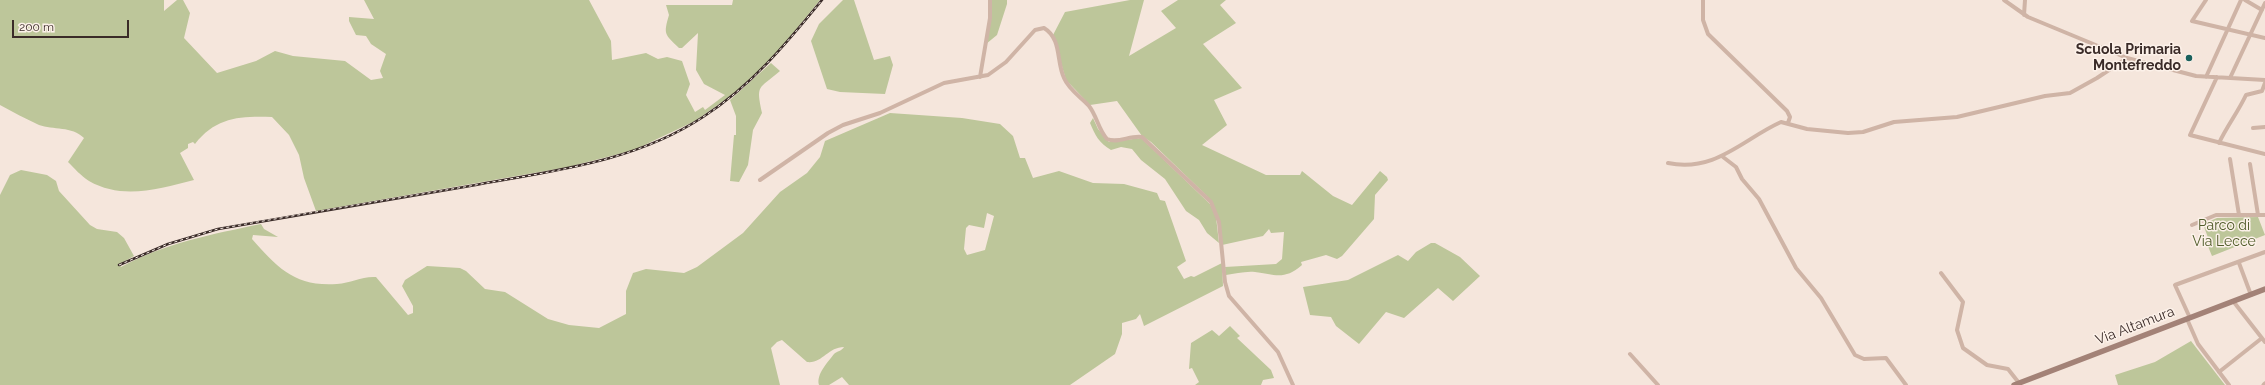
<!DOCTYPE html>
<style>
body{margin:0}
#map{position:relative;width:2265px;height:385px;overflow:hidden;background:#f5e6dc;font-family:Raleway,sans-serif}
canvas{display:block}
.scale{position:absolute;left:12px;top:20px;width:117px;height:18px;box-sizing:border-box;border:2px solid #3a2b28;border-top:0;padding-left:5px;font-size:12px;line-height:14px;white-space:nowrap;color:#3a2b28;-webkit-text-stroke:3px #fcf1e9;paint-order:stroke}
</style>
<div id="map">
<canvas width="2265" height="385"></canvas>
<div class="scale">200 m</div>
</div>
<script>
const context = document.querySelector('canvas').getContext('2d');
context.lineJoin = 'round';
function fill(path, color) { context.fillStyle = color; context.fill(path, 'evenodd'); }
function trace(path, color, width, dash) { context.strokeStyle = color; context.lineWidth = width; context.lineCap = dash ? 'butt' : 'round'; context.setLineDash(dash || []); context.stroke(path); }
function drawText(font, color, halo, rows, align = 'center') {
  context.font = font + ' Raleway,sans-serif'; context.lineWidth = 3; context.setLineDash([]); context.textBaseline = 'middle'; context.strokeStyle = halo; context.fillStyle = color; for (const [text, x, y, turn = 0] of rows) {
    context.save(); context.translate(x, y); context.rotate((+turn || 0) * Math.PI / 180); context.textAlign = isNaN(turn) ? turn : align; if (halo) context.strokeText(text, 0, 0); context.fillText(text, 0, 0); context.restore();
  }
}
fill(new Path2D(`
 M0,0H164V11L177,0H183L190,13L184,38L217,73L256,61L275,51L293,56L345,61L371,80L383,78L380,71L386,54L371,44L366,36L356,35L349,21V17L374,19L364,0H589L611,41L612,60L646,53L658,59L667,57L682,61L690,84L686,95L695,112L703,107L705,110L725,95L704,84L696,70L698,33L682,48H679C665,34 663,35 669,15L666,5H732L733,0H820L773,58L739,90L695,121L634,150L568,167L316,211L304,178L299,155L289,135L272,117C240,116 216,117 195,144L193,142L188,144V148L180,153L194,180C159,189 122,200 89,181C81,176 74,168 68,162L84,138C72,126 53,130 39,125C26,119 13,112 0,105Z
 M843,0H854L874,60L890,56L893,65L885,94L840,92L827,89L811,41L819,24Z
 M991,0H1007V4L997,35L986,44Z
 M1130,0H1144L1129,56L1176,28L1161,11L1178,0H1226L1220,5L1236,23L1203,44L1242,88L1214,100L1227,125L1202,145L1266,175H1300L1302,171L1333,196L1352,205L1380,171L1387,177L1388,180L1375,195L1374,219L1342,256L1337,259L1326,255L1301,262L1302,265C1284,281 1274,274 1255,272C1245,271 1235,274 1226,275L1225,267L1276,264L1282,259L1284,232L1271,233L1269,229L1263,236L1222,245L1220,227L1207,196L1151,142L1142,136L1117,101L1090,105L1066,80L1053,35L1065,12Z
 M771,63L780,71C758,90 756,84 762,113L753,130L748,165L739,182L730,181L734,135H736V116L730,100Z
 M890,113L962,118L1000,124L1013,136L1020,158H1025L1033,178L1059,171L1093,183L1124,184L1157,193L1160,200L1165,201L1186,261L1177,267L1184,279L1191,276L1194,277L1222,263L1223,286L1144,326L1140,314L1136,319L1122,323V334L1115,354L1070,385H849L842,377L829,385H819C816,374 828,362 834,354C837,351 842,351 844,347C828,347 822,364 807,362L782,340L777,342L771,348L780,385H0V195L10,175L21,170L47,175L56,181L59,191L90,225L97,229L117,232L124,238L134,256L120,264L121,267C165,243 213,234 261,224L264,229L278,237L253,235L252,239C278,268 295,287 337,284C351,283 362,276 376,277L408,315L413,313V306L402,286L405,280L427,266L460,268L466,271L485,289L505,292L548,319L569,325L599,328L626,314V291L633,273L646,269L684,273L697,267L743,233L780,192L807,173L820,157L825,141ZM987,213L994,216L985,250L967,255L964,249L966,228L969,225L984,228Z
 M1093,118L1098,129L1109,142L1141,138L1210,204L1216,217L1219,243L1207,233L1199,220L1186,211L1165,179L1141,160L1132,149L1121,147L1111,150C1099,143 1095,135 1090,123Z
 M2258,217L2265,235L2212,256L2207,244L2210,243L2203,224L2217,218Z
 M1431,243H1435L1460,257L1480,276L1453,301L1438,288L1404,318L1386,312L1359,344L1336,326L1331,317L1310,315L1303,287L1348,280L1398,255L1408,261L1416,252Z
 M1230,326L1240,336L1237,338L1271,370L1274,378L1263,380L1261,385H1195L1199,382L1192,368L1189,369L1191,343L1212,330L1219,336Z
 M2191,341L2225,385H2118L2115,375L2155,362Z`), '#bdc69a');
trace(new Path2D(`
 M1703,0V20L1708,34L1787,111L1790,117L1788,123
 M2004,0L2028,17L2127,58L2196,76L2265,80
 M2206,0L2192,21L2265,38
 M2245,0L2262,10
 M2024,15L2025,0
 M980,77L990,18V0
 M2206,77L2241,0
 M2217,77L2190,135L2265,154
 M2230,78L2265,3
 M2253,128L2265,127
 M2219,143C2227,126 2238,112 2246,95L2262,91L2265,83
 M1723,157L1736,167L1742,179L1759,199L1796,268L1821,298L1855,355L1864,359L1886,358L1906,385
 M2230,159L2239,215
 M1668,163C1715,173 1743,139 1781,122L1807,129L1848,133L1863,132L1894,122L1957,117L2045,96L2070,93L2097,78L2127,58
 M2250,164L2258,215
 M760,180L828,133L843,125L880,113L944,83L988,75L1006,62L1035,30L1044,28C1062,39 1056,61 1064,78C1069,90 1081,97 1089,106C1097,116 1098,129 1107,139C1118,144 1130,135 1142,137L1211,202L1219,222L1225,282L1229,296L1278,352L1293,385
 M2192,225L2216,215H2265
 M2239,263L2251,295
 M1941,273L1963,302L1957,330L1963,348L1987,365L2008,369L2019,383
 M2233,301L2265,342
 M2190,318L2175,285L2265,252
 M2187,319L2198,344L2229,385
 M1630,354L1658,385
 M2219,372L2262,338`), '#cfb4a6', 4);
trace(new Path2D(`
 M2264,385L2265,384`), '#cfb4a6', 5);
trace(new Path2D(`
 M2014,385L2265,289`), '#a38277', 5.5);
const rail = new Path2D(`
 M119,265L168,244L218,229C302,214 386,200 470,186C550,171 633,163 703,117C751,86 786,44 822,0`);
trace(rail, '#3a2b28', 2.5);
trace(rail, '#fcf1e9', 1, [3]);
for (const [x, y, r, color] of [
 [2189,58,4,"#19605c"]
]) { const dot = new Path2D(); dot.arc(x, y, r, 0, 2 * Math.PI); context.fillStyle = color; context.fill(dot); trace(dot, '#fcf1e9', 1.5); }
drawText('bold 14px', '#3a2b28', '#fcf1e9', [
 ["Scuola Primaria",2181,50],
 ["Montefreddo",2181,66]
], 'right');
drawText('14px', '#4f5b29', '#fcf1e9', [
 ["Parco di",2224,226],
 ["Via Lecce",2224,242]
]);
drawText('14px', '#3a2b28', '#fcf1e9', [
 ["Via Altamura",2135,326,-21]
]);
</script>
